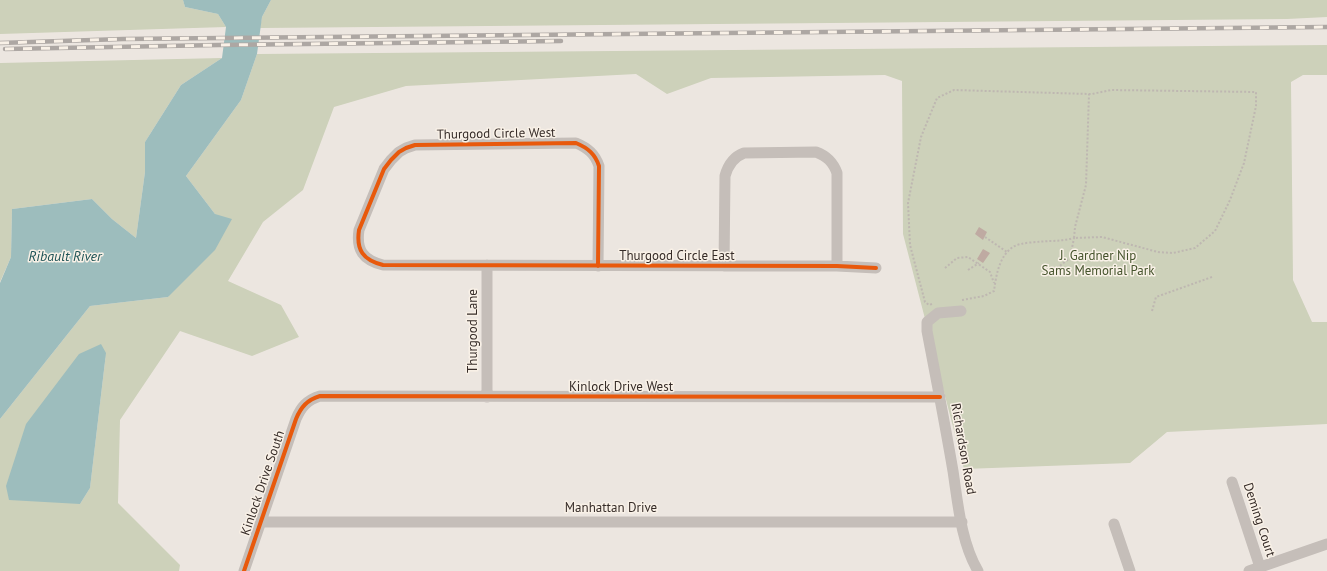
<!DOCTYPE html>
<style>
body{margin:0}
canvas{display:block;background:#ece6e0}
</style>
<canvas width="1327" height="571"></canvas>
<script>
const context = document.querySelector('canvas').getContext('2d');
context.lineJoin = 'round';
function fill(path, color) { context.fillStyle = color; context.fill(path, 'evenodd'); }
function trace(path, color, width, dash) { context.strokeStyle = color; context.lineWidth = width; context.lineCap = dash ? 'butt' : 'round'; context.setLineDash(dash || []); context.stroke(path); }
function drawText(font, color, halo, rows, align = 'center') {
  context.font = font + ' "PT Sans",sans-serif'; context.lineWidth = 3; context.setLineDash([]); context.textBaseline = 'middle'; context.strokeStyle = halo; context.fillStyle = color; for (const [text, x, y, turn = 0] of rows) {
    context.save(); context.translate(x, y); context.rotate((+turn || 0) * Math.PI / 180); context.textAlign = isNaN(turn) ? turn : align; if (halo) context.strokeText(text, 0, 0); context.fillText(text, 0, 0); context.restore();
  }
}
fill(new Path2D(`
 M0,0H183L185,7L218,14L226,27L0,34Z
 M271,0H1327V17L1287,19L260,28L262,17Z
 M1327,45V75H1303L1291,82L1293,280L1312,322H1327V424L1167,432L1130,463L964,469L903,234L902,81L885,75L711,78L667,94L636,74L406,86L334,107L303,190L263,222L228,281L281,305L299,337L252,356L180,331L120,420L118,503L180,565L179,571H0V419L90,306L168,297L215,214L186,176L241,100L257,54ZM106,353L90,488L80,504Z
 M222,58L181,85L145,142V172L136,238L112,219L92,199L12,209L11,257L0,282V63Z`), '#cdd1ba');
fill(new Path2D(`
 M183,0H271L262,17L257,54L241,100L186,176L215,214L232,219L215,250L168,297L90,306L0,419V283L11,257L12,209L92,199L112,219L136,238L145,172V142L181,85L222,58L226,27L218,14L185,7Z
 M101,344L106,353L90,488L80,504L9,500L6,486L26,424L79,354Z`), '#9dbdbd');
fill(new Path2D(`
 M979,227L987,232L983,240L975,234Z
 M983,249L990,253L983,263L977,259Z`), '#bfaaa2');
trace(new Path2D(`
 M985,237L1007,252
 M945,268L957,258L968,257L990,272L994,283
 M968,270L979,263
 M962,300L984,296L994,291C996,276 999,256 1013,247C1020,242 1040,242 1049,241C1058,241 1066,240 1074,238L1070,258L1057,268
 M932,304L929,305L925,302L910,245L908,203L921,137L937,98L954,90L1089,94H1092L1111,90L1256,92V106L1244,163L1230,200L1215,231L1195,248L1173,253L1158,252L1102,237L1074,238L1075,227L1086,185L1089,94
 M1152,311L1156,297L1212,277`), '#beb7b1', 2, [2, 2]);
trace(new Path2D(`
 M487,265V397
 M598,266L599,166C595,154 588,148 576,143L415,145L406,148L399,152L391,160L384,169L359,230C356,250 363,260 383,265L837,266L876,268
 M724,266L725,176C728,165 733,157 744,153L816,152C827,156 833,162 837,173V266
 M961,311L938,313L927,322V331C936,378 945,424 953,471C958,504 961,542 978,571
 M1232,482L1260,567
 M261,522H962
 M1114,524L1130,571
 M244,571L296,419C301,407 307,400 320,396L940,397
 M1249,571L1327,544`), '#c5beb9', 11);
const rail = new Path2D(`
 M0,43L123,39L1327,27
 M5,49L219,45L561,41`);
trace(rail, '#ada7a3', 4.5);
trace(rail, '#f9f1e7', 3, [9]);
trace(new Path2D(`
 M598,266L599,166C595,154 588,148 576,143L415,145L406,148L399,152L391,160L384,169L359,230C356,250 363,260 383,265L837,266L876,268
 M244,571L296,419C301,407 307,400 320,396L940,397`), '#e8590c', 4);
drawText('13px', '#362c28', '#f9f1e7', [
 ["Thurgood Circle West",496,134,-1],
 ["Thurgood Circle East",677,256],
 ["Thurgood Lane",473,331,-90],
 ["Kinlock Drive West",621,387],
 ["Richardson Road",963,449,80],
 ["Kinlock Drive South",263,483,-71],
 ["Manhattan Drive",611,508],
 ["Deming Court",1259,520,72]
]);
drawText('13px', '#45532c', '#f9f1e7', [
 ["J. Gardner Nip",1098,256],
 ["Sams Memorial Park",1098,271]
]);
drawText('italic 14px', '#1e5356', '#f9f1e7', [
 ["Ribault River",65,257]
]);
</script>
